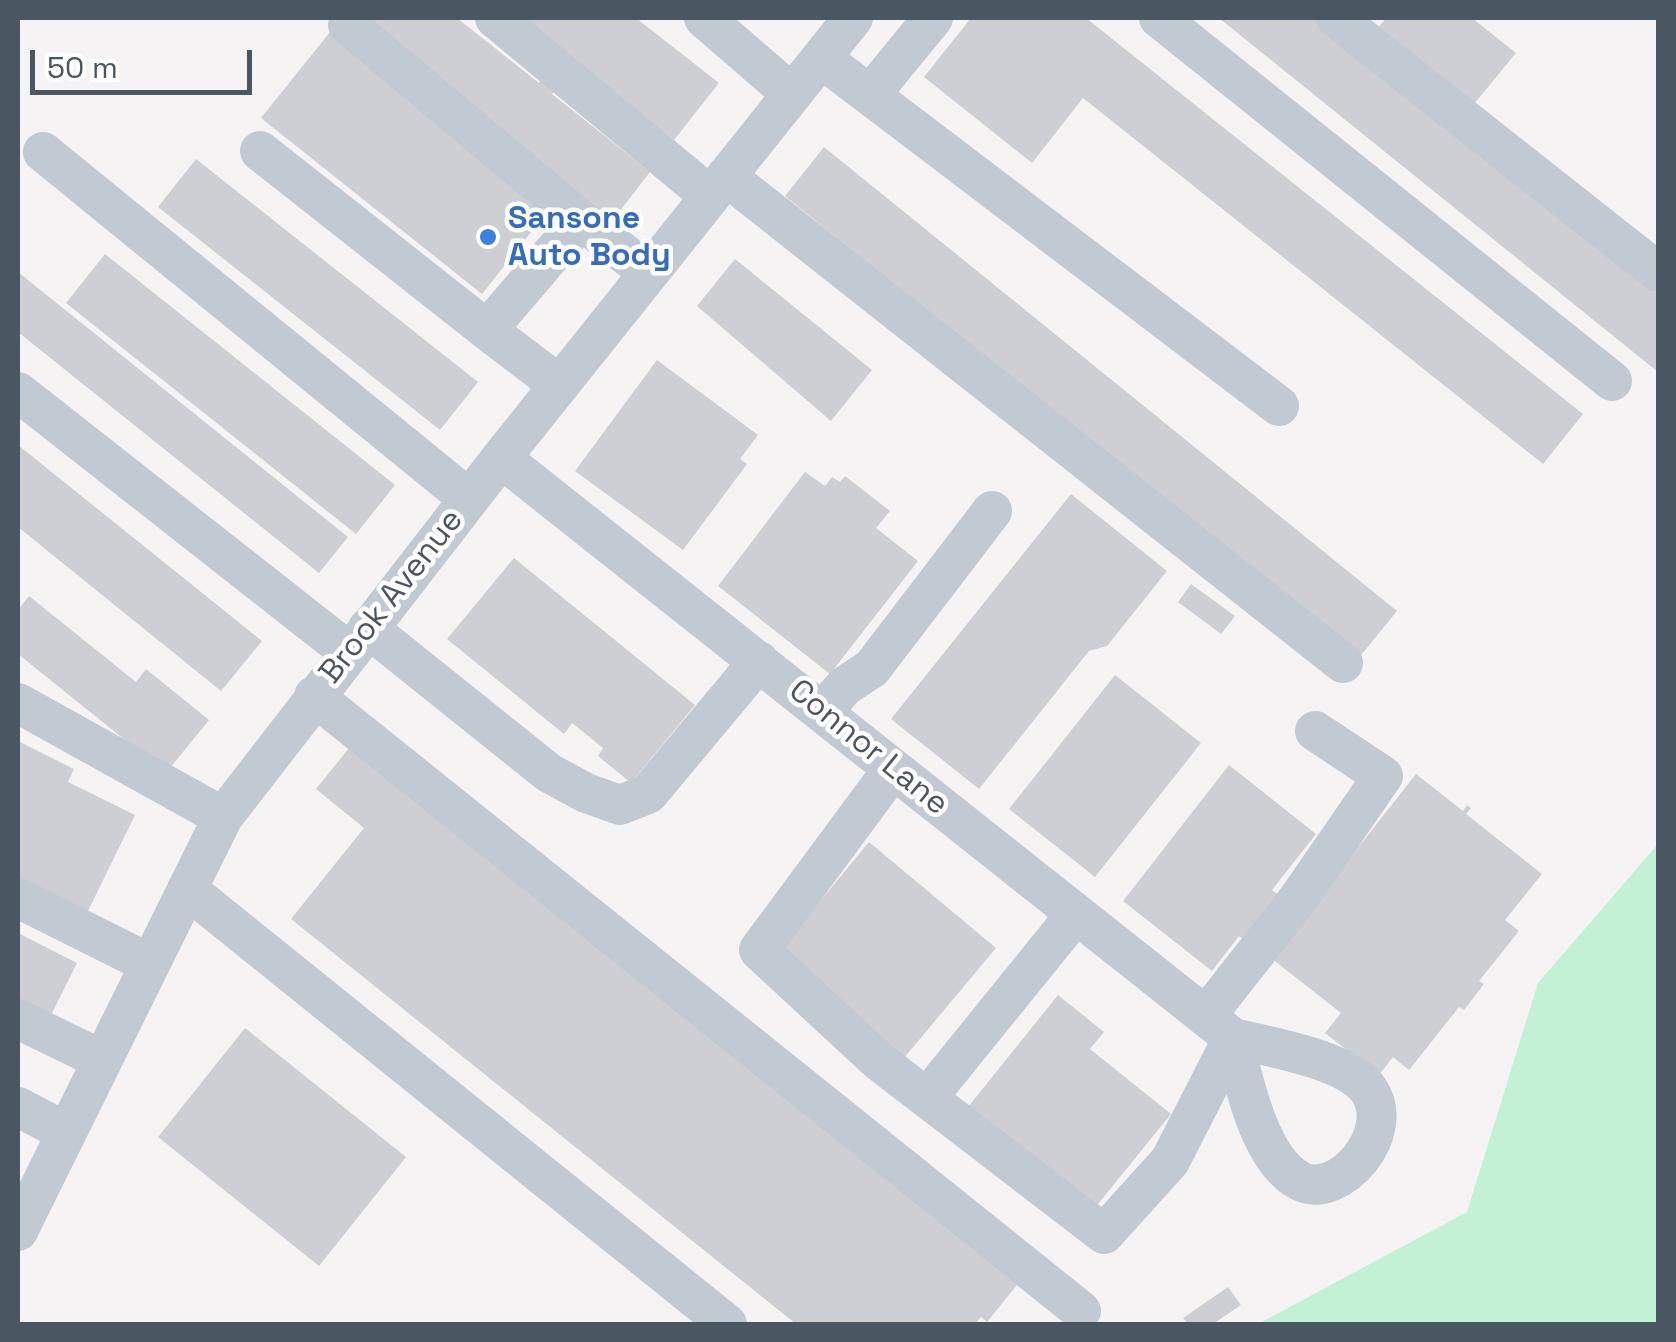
<!DOCTYPE html>
<style>
body{margin:0}
#map{position:relative;width:1676px;height:1342px;overflow:hidden;background:#f5f3f3;font-family:"Space Grotesk",sans-serif}
canvas{display:block}
.frame{position:absolute;inset:0;border:20px solid #4a5661;pointer-events:none}
.scale{position:absolute;left:30px;top:50px;width:222px;height:45px;box-sizing:border-box;border:5px solid #4a5661;border-top:0;padding-left:12px;font-size:30px;line-height:35px;white-space:nowrap;color:#4a5661;-webkit-text-stroke:8px #fff;paint-order:stroke}
</style>
<div id="map">
<canvas width="1676" height="1342"></canvas>
<div class="frame"></div>
<div class="scale">50 m</div>
</div>
<script>
const context = document.querySelector('canvas').getContext('2d');
context.lineJoin = 'round';
function fill(path, color) { context.fillStyle = color; context.fill(path, 'evenodd'); }
function trace(path, color, width, dash) { context.strokeStyle = color; context.lineWidth = width; context.lineCap = dash ? 'butt' : 'round'; context.setLineDash(dash || []); context.stroke(path); }
function drawText(font, color, halo, rows, align = 'center') {
  context.font = font + ' "Space Grotesk",sans-serif'; context.lineWidth = 9; context.setLineDash([]); context.textBaseline = 'middle'; context.strokeStyle = halo; context.fillStyle = color; for (const [text, x, y, turn = 0] of rows) {
    context.save(); context.translate(x, y); context.rotate((+turn || 0) * Math.PI / 180); context.textAlign = isNaN(turn) ? turn : align; if (halo) context.strokeText(text, 0, 0); context.fillText(text, 0, 0); context.restore();
  }
}
fill(new Path2D(`
 M1658,844V1324H1258L1467,1212L1538,983Z`), '#c3f1d5');
fill(new Path2D(`
 M375,18H457L539,83L543,77L557,88L552,94L650,172L612,221L368,26Z
 M518,18H636L719,83L674,140Z
 M971,18H1086L1583,414L1543,464L1083,98L1032,163L924,77Z
 M1219,18H1315L1658,294V372Z
 M1386,18H1472L1516,53L1474,104L1378,28Z
 M330,32L550,208L482,294L261,118Z
 M824,147L1397,611L1357,660L785,196Z
 M196,159L478,382L440,430L158,207Z
 M105,254L395,485L356,534L66,303Z
 M735,259L872,370L831,421L697,306Z
 M18,272L348,537L319,573L18,332Z
 M657,360L758,435L740,459L747,464L683,550L575,471Z
 M18,445L262,641L221,691L18,527Z
 M805,472L825,486L832,477L840,482L845,476L890,511L876,528L918,561L830,674L718,586Z
 M1071,494L1167,571L1107,646L1089,651L979,789L891,719Z
 M514,558L695,705L631,783L598,756L603,748L572,723L564,734L447,639Z
 M1191,584L1235,616L1221,634L1178,602Z
 M29,596L136,682L146,669L209,720L166,773L18,654V610Z
 M1115,675L1201,743L1095,877L1009,809Z
 M18,741L74,769L68,782L135,815L87,913L18,879Z
 M349,748L1017,1285L987,1322L981,1317L975,1324H796L291,919L364,828L316,789Z
 M1229,765L1316,834L1272,890L1286,901L1252,946L1239,936L1212,971L1123,901Z
 M1416,774L1463,811L1467,805L1471,808L1466,814L1542,874L1505,920L1519,931L1479,981L1484,984L1464,1010L1459,1007L1409,1070L1393,1057L1379,1075L1325,1033L1341,1013L1271,958Z
 M869,842L996,948L904,1058L777,953Z
 M18,933L77,963L49,1019L18,1003Z
 M1058,995L1104,1032L1090,1049L1171,1114L1094,1209L968,1107Z
 M245,1028L406,1157L319,1266L158,1137Z
 M1228,1287L1241,1305L1213,1324H1188L1183,1318Z`), '#cdcfd5');
trace(new Path2D(`
 M495,18L710,196
 M704,18L792,94
 M1159,18L1612,381
 M1336,18L1658,272
 M821,58L1279,406
 M870,95L933,18
 M260,151L487,330L581,220L348,25
 M43,152L469,499
 M726,176L1343,663
 M581,220L649,273
 M487,330L559,385
 M18,392L349,652
 M501,458L1233,1038C1269,1047 1346,1059 1368,1089C1399,1132 1339,1201 1300,1181C1259,1160 1243,1079 1233,1038
 M368,628L549,773L586,793L620,805L648,794L759,661
 M314,696L1081,1311
 M18,703L223,817
 M822,712L845,686L872,668L992,511
 M893,769L759,950L880,1062L1104,1234L1170,1161L1233,1038
 M187,889L727,1324
 M18,898L150,964
 M1206,1016L1298,899L1383,776L1315,731
 M18,1019L102,1060
 M927,1098L1076,914
 M18,1107L66,1132
 M18,1231L223,817L501,458L853,18`), '#c1cad2', 40);
for (const [x, y, r, color] of [
 [488,237,10,"#3f7fe0"]
]) { const dot = new Path2D(); dot.arc(x, y, r, 0, 2 * Math.PI); context.fillStyle = color; context.fill(dot); trace(dot, '#fff', 4); }
drawText('bold 32px', '#366cbe', '#fff', [
 ["Sansone",508,219],
 ["Auto Body",508,256]
], 'left');
drawText('32px', '#4a5661', '#fff', [
 ["Brook Avenue",392,597,-52],
 ["Connor Lane",868,748,39]
]);
</script>
